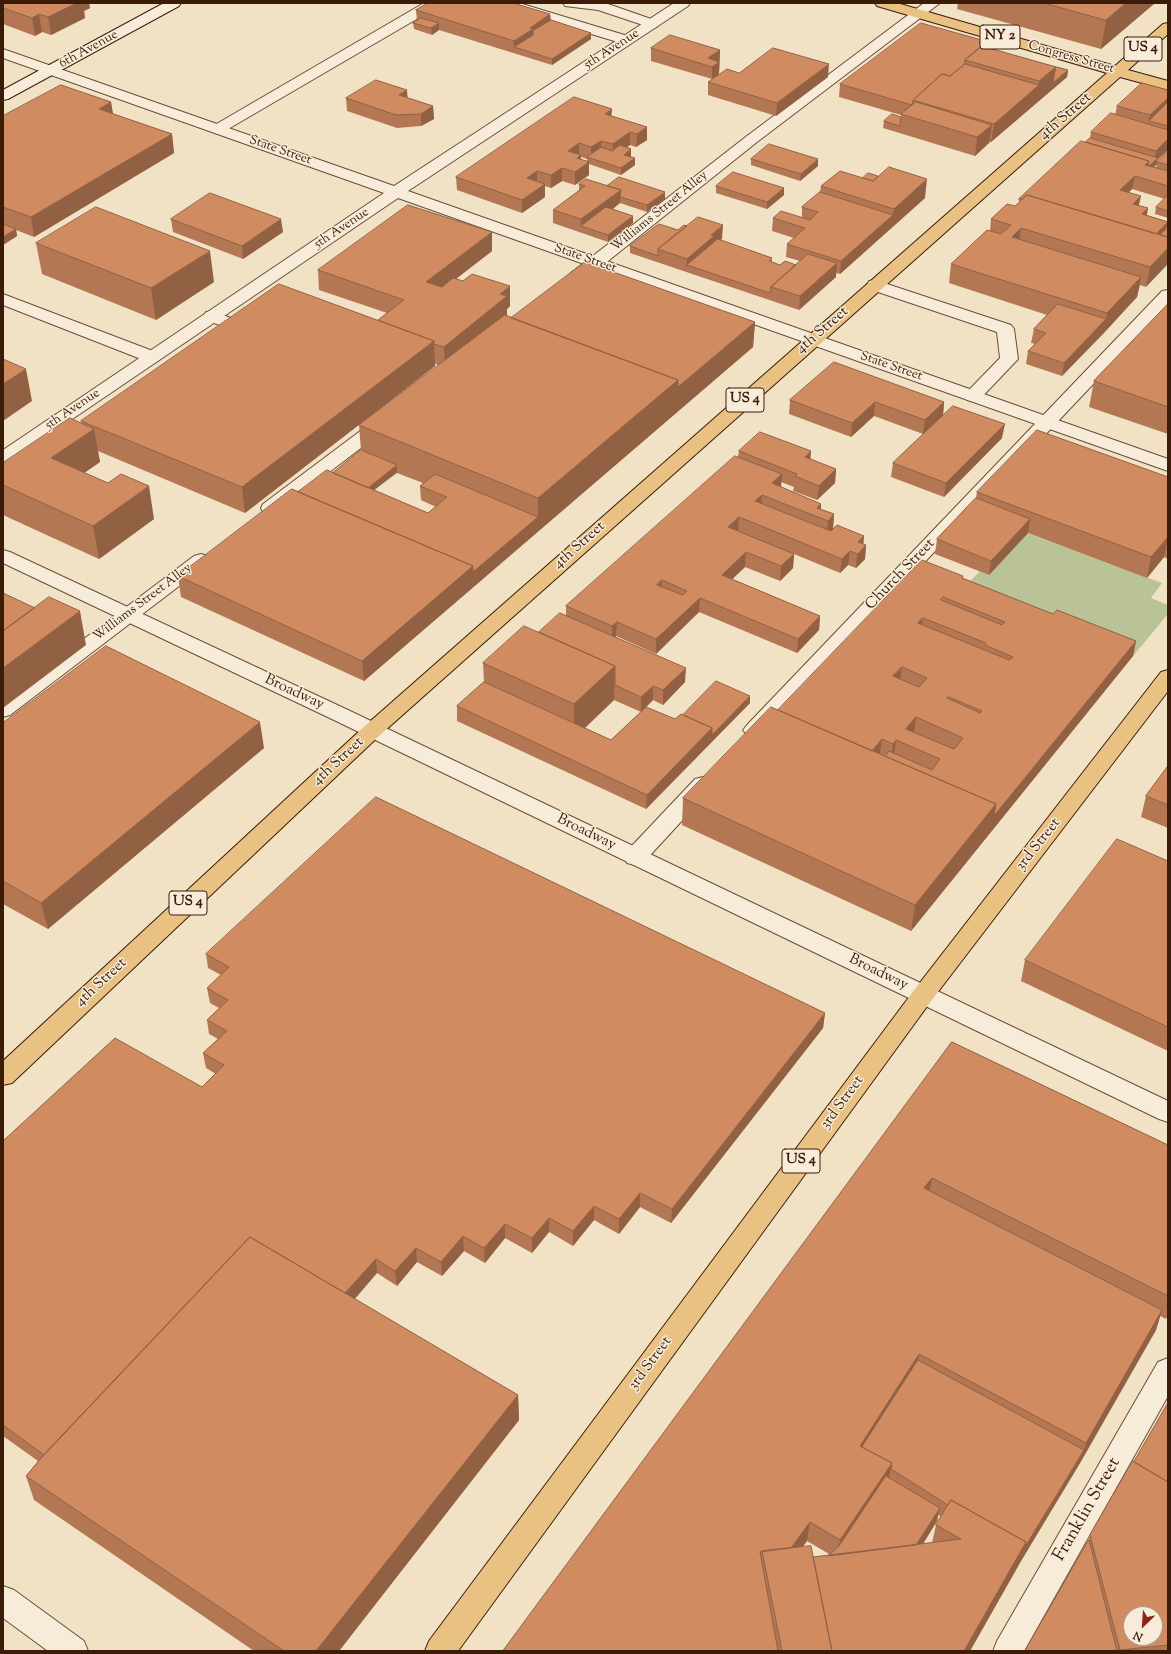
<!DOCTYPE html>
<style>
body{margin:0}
#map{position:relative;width:1171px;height:1654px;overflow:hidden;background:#f2e2c5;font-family:"Sorts Mill Goudy",serif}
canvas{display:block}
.frame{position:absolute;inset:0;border:4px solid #3a1c09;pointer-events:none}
.north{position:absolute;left:1123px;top:1606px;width:40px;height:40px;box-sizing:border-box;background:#f7ecd9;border:1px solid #ab9986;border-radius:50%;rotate:205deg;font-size:11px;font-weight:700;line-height:16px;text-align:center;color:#3a1c09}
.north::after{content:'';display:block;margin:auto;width:14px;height:18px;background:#8f2418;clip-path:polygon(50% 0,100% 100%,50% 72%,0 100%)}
</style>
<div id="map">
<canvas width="1171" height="1654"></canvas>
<div class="frame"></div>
<div class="north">N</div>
</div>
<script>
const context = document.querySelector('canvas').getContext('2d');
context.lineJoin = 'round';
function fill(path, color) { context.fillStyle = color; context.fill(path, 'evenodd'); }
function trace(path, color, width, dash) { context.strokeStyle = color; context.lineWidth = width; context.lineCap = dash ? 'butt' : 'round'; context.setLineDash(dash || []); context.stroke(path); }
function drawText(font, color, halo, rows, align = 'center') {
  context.font = font + ' "Sorts Mill Goudy",serif'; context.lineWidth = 3; context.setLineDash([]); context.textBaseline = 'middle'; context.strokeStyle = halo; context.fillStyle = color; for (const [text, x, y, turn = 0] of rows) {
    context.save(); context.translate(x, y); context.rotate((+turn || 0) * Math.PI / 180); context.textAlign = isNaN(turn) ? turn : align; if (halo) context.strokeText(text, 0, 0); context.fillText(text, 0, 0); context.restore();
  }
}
fill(new Path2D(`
 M1027,533L1162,583L1151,598L1168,605V614L1133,656L1054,624L960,592L980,571L989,575Z`), '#b9c396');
const lane = new Path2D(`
 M424,3H441L439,6L223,132L218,134L213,132L210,129L213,126Z
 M497,3H519L631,37L633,40L631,43L626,44L621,43L499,6Z
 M563,3H609L608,4L657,21L659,24L657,27L652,28L598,10L565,6Z
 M924,3H940L757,142L583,281L577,282L571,281L569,277L571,273L747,136Z
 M875,280L1011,325L1014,329L1018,359L979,400L973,401L967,400L964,396L967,392L1000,358L997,332L869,289L867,285L869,281Z
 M1168,290V305L761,735L754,737L747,735L743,730L747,725L1162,291Z
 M3,294L158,353L161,357L158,361L152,362L146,361L3,305Z
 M212,311L255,327L258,331L255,335L249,336L206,320L204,316L206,312Z
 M385,416L391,417L394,421L391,425L277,512L270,514L263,512L261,508L263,504L379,417Z
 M201,554L208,556L211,560L208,564L10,715L3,717V700L194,556Z
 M703,777L711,779L714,784L711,789L643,863L635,865L627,863L624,857L627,851L695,779Z
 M1168,1358V1396L1024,1651H993L997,1641L1158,1362Z`);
const street = new Path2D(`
 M674,3H690L688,6L408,191L1168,459V471L398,198L9,462L3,463V450L384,193L3,58V49L394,186Z
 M3,550L10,552L348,710L1168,1101V1122L1159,1119L334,720L3,563Z
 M3,1586L14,1590L84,1641L88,1651H48L3,1618Z`);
const secondary = new Path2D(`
 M164,3H181L179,6L8,99L3,100V90Z`);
const primary = new Path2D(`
 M875,3H897L1115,66L1163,24L1168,23V34L1128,70L1168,81V90L1120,77L380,735L12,1083L3,1085V1061L366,725L1107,73L877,6Z
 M1168,670V691L931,1001L458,1651H425L429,1641L915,989L1161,672Z`);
trace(lane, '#684e38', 2);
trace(street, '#684e38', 2);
trace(secondary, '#3a1c09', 2);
trace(primary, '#3a1c09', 2);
fill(lane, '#f7ecd9');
fill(street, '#f7ecd9');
fill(secondary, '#f7ecd9');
fill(primary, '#e9c182');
fill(new Path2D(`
 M3,3H89L90,8L84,11L85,18L51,35L42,32L35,36L3,24Z
 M958,3H1155L1101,49L957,9Z
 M416,10L550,14L551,20L591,33V39L552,65L439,30L432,35L414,29L413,23L417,21Z
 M996,44L995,50L1068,70L1067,77L991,142H990L989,143L975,156L883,128L884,121L901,117V115L839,97L840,84Z
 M651,48L720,50L719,74L712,79L651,61Z
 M739,73L828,77L776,116L708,95V82Z
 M1168,90V150L1157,160V164L1154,167L1156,168L1157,162L1168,151V218L1155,214L1156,207L1165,199L1132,189L1129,192L1147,215L1168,222L1146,287L1140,285L1137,297L1062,376L1026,364L1028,351L1035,344L1031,343L1034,329L1047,315L949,283L951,264L990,231L991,219L1015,206L1019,202V199L1090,138L1091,132L1115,115L1117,106Z
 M346,98H408L433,106L434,119L421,126L397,128L347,111Z
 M111,102L113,114L172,134L174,153L34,237L16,230L17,236L3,245V116Z
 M612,116L647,127V140L636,147L630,145L627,147L631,149V156L630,157L635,165L621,175L589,164V175L575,185L562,181L551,188L545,186V197L522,213L457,190L456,177ZM581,157L587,159V162L581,160Z
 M751,159L818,166L800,181L751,165Z
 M579,184L607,186L665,199L647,212L620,203L613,209L633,223L608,242L553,223V210L579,191Z
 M716,186L784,188V195L767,209L716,193Z
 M821,186L925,198L840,274L836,273V277L799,310L630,253V246L678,230L722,239L720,240L772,258V262L780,265H796L800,261L786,257L787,244L794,238L772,231L773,218L802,217V207L820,192Z
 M171,219L283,232L243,259L173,232Z
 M36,243L214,282L156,320L42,274Z
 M492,251L456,279L510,306L507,309V316L511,318L755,322L753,347L364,681L181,597L178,576L298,491L333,473L361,451L359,425L439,365L435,364V366L409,386L245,513L98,451L100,462L84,473L154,519L99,559L3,515V463L82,424L81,421L378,320L387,313L319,290L318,270ZM397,473L423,483L420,486L421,500L436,507L428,513L374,490Z
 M1168,304V434L1089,407L1094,381Z
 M790,400L944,402L943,415L1002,438L944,497L891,477L893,463L923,434L874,416L851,437L789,414Z
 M739,451L811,459L836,469L835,483L817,500L793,491L794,487L781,482V487L821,504V509L834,514L833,529L831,531L864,536L863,544L866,545L865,559L856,568L848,565L840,573L794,554L793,568L780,581L745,567L732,579L820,616L819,630L797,653L699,612L656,654L616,636V637L685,682L663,705L653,700L646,707L675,719L683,715L750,696V703L646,809L457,721V706L484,682L483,663L539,632L566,616V606L738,457ZM614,700L641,712L611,740L585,728Z
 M1168,477V559L1164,557L1147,578L1028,533L989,575L935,554L937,539L976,498L977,492Z
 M963,576V578L1053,614L1136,641L1133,656L911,931L682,825L683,798L778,710Z
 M3,723L264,748L48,929L3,904Z
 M1168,766V828L1141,817L1146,796Z
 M1168,861V1051L1021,981L1025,960Z
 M206,954L825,1013L823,1028L671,1223L640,1207L619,1234L594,1220L573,1246L549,1232L532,1253L505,1238L485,1263L464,1251L442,1276L417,1262L397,1286L377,1273L355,1299L518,1395L519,1420L339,1651H254L34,1500L26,1476L38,1461L3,1436V1141L202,1087L216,1074L206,1068L203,1053L218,1039L209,1034L207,1020L219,1008L210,1003L207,988L221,975L208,968Z
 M952,1042L1168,1145V1315L1166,1319L1160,1316L1156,1330L1080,1463L1021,1561L970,1651H503ZM938,1515L941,1516L936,1525L932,1543L923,1544L937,1521ZM807,1541L829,1554L828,1556L813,1557L803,1546Z
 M1168,1403V1651H1025L1089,1540L1090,1535L1134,1462Z`), '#b37853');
fill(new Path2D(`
 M74,3H89L90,8L84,11L85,18L51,35L48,17Z
 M1126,3H1155L1101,49L1106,20Z
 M39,14L42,32L35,36L32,18Z
 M550,14L551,27L514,47V41L530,28Z
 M439,23V30L432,35L431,28Z
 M591,33V39L552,65V59Z
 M996,44L995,56L974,62Z
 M720,50L719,74L712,79V67L708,58Z
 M829,64L828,77L776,116L777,103Z
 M1056,67L1068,70L1067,77L991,142L994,124L1039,85V81Z
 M407,90L408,103L399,95Z
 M1168,98V113L1149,121L1150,115Z
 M111,102L114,121L99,109Z
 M433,106L434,119L421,126V114Z
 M612,109L611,122L605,114Z
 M992,125L989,143L975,156L977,137Z
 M647,127V140L636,147L637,134Z
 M630,132V145L612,158L613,144Z
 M172,134L174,153L34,237L31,217Z
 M1168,139V150L1157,160V164L1143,178L1145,165L1149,161H1154L1156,151Z
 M601,141V154L591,158V147Z
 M579,143V156L568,151Z
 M631,149V156L623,161L624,155Z
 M581,155V168L589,162V175L575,185V172L577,158Z
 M635,158V165L621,175V168Z
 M818,159V166L800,181L801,174Z
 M562,168V181L551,188V175Z
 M537,171V184L527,178Z
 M1135,176L1132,189L1118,203L1120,190Z
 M927,179L925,198L840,274L841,261L893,215L894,209Z
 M545,184V197L522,213V200Z
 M784,188V195L767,209V202Z
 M621,190L620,203L587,228L581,226V219Z
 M665,192V199L647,212V205Z
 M1141,196L1138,209L1133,204Z
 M1148,208L1146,222L1142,214Z
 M633,216V223L608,242V235Z
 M281,219L283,232L243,259L242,246Z
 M1168,222L1165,235L1151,238Z
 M723,225L722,239L687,265L686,272L687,259L711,235Z
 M1021,228L1018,247L1012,237Z
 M16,229L17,236L3,245V237Z
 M492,232V251L427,301L426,282Z
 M1168,248V264L1146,287L1150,267Z
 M210,251L214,282L156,320L151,288Z
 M837,263L836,277L799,310L800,296Z
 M1141,277L1137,297L1104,333L1107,313Z
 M510,286V306L507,309V316L445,367L444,347L500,294Z
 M1106,319L1104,333L1062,376L1064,363Z
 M755,322L753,347L364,681L362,661L473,566L538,517V498L678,380Z
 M434,341L435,366L245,513L242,487Z
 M26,369L32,401L3,421V384Z
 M875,402L874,416L851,437L852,423Z
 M944,402L943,416L923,434L925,420Z
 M1005,424L1002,438L944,497L946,483Z
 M94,429L100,462L58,491L51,458Z
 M811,451L810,465L805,457Z
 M397,465V472L363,499V492Z
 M836,469L835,483L817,500L819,486Z
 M782,474L781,488L772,483Z
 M149,486L154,519L99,559L93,526Z
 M762,495L761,509L755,501Z
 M821,504L820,518L817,508Z
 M834,514L833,529L827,535L828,521Z
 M739,517L738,531L728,527Z
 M1030,519L1028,533L989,575L991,561Z
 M864,536L863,548L866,545L865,559L856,568L858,542Z
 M1168,537L1164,557L1147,578L1151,557Z
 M850,551L848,565L840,573L842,559Z
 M746,552L745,567L721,590L722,575Z
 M794,554L793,568L780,581L781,566Z
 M662,580L661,595L657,585Z
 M700,598L699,612L656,654V639Z
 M80,611L86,645L3,708V668Z
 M820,616L819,630L797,653L798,639Z
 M923,618L921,632L918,623Z
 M617,622L616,636L612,641V626Z
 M1136,641L1133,656L911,931L915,905L996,804Z
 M615,666L614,700L574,738V704Z
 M902,667L900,681L893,676Z
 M686,668L685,682L663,705V690Z
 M653,686V700L641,712V697Z
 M750,696V703L646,809L647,795L712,728Z
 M916,717L914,732L904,743L906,729Z
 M260,722L264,748L48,929L41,903Z
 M882,739L880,754L865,759Z
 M896,740L894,755L891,759L893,744Z
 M825,1013L823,1028L671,1223L672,1209Z
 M932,1178L928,1198L924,1188Z
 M640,1193V1207L619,1234V1219Z
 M594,1206V1220L573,1246V1231Z
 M549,1218V1232L532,1253V1238Z
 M505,1224V1238L485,1263L484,1248Z
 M463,1236L464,1251L442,1276L441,1262Z
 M416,1248L417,1262L397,1286L395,1271Z
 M376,1259L377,1273L340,1315L338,1301Z
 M1162,1310L1156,1330L1080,1463L1086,1443Z
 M919,1354L916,1375L859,1452L860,1446Z
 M518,1395L519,1420L339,1651H316Z
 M1084,1450L1080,1463L1021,1561L1025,1547Z
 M892,1463L888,1483L837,1559L840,1540Z
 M940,1508L937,1521L911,1563L913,1550Z
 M810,1522L807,1541L788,1568L790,1549Z
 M1026,1542L1021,1561L970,1651H964Z`), '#926144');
const building = new Path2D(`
 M3,3H77L48,17L39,14L32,18L3,8Z
 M428,3H513L550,14L530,28L533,29L514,41L416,10Z
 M1044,3H1126L1106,20Z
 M421,18L439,23L431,28L413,23Z
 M551,20L591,33L552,59L514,47L533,35V31Z
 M921,23L996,44L990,48L982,46L965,60V64L950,76L942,74L913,100L912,105L840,84Z
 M670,35L720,50L708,58L719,62L712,67L651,48Z
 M982,46L1056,67L1039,81L965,60Z
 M773,48L829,64L777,103L708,82L727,69L739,73Z
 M965,64L1039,85L994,124L913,100L942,74L950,76Z
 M1056,67L1068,70L1053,83Z
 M376,80L407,90L399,95L433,106L421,114L396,115L346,98Z
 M1142,83L1168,90V98L1150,115L1117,106Z
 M61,85L111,102L99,109L172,134L31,217L3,207V116Z
 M574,97L612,109L605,114L647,127L637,134L630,132L613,144L601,141L591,147L579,143L568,151L581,155L577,158L589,162L575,172L562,168L551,175L537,171L527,178L545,184L522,200L456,177Z
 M916,102L992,125L977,137L901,114Z
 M1168,102V126L1149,121Z
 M1111,113L1168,130V139L1156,151L1091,132Z
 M892,114L901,117L900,126L884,121Z
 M1090,138L1158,158L1149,166H1148L1149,161L1086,142Z
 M1081,141L1149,161L1145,165L1168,171V186L1135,176L1120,190L1141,196L1133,204L1148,208L1142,214L1168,222L1156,234L1027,195L1022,199H1019Z
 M769,144L818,159L801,174L751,159Z
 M620,145L631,149L624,155L635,158L621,168L587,157L601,147L612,151Z
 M1168,151V165L1157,162Z
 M889,167L927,179L894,209L821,186L840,171L873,181Z
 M733,172L784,188L767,202L716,186Z
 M868,173L878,176L873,181L863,178Z
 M619,177L665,192L647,205L620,197L621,190L607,186Z
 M586,179L621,190L581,219L553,210L585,186L579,184Z
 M820,192L893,215L841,261L787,244L805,228L773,218L781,211L810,220L818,212L802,207Z
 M210,193L281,219L242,246L171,219Z
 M1027,195L1168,237V248L1150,267L1021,228L1012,237L1141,277L1107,313L951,264L987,230L1001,234L1011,225L991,219L1007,204L1015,206Z
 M1168,195V211L1156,207Z
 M408,205L492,232L426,282L442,287L453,278L463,281L472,274L510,286L500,294L507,296L444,347L434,344V341L378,320L404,300L318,270Z
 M96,207L210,251L151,288L36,243Z
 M606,207L633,216L608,235L581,226Z
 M698,217L723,225L711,235L714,236L687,259L658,249Z
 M3,224L16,229L3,237Z
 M659,224L678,230L684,225L687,226L658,249V256L630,246Z
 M1167,228H1168V237L1160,235Z
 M718,239L772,258L769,261L780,265L785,261L796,265L771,287L770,293L687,265Z
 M808,254L837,263L800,296L771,287Z
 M585,262L755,322L678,387V380L511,318Z
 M279,284L434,341L242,487L81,421Z
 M1058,304L1106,319L1064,363L1028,351L1046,333L1034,329Z
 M1168,304V407L1094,381Z
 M505,315L678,380L538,498L359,425Z
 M3,359L26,369L3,384Z
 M834,362L944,402L925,420L875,402L852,423L790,400Z
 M953,406L1005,424L946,483L893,463Z
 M70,418L94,429L51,458L108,483L121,474L149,486L93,526L3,485V463Z
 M1037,430L1168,477V537L1151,557L977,492Z
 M760,432L811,451L805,457L836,469L819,486L795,476L797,474L739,451Z
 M361,450L397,465L368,488L333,473Z
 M735,456L782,474L772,483L821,504L817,508L834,514L828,521L762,495L755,501L831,531L837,525L864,536L858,542L866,545L858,554L850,551L842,559L739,517L728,527L794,554L781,566L746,552L722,575L820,616L798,639L700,598L656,639L617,622L612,626L566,606ZM662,580L687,591L683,595L657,585Z
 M327,470L428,513L447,497L420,486L435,474L538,517L473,572V566L298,492Z
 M292,489L473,566L362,661L178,576Z
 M976,498L1030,519L991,561L937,539Z
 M922,560L963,576L962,578L1053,614L1057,610L1136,641L994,816L996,804L885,756L889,751L932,770L940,759L896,740L893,744L882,739L872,751L778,710ZM943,597L1005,622L1002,625L941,600ZM923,618L986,643L985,645L1013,657L1009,660L918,623ZM902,667L927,678L919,687L893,676ZM949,697L982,711L980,713L947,698ZM916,717L963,738L954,749L906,729Z
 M3,593L35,608L3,631Z
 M49,597L80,611L3,668V631Z
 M560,613L686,668L663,690L653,686L641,697L615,685V666L539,632Z
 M524,626L615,666L574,704L483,663Z
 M106,646L260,722L41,903L3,881V723Z
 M716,681L750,696L712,735V728L683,715Z
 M484,682L611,740L646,707L675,719L681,714L712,728L647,795L457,706Z
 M771,707L996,804L915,905L683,798Z
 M1168,766V805L1146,796Z
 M376,797L825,1013L672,1209L640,1193L619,1219L594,1206L573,1231L549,1218L532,1238L505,1224L484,1248L463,1236L441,1262L416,1248L395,1271L376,1259L345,1293L250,1237L44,1455L3,1425V1141L115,1038L202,1087L224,1065L203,1053L227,1031L207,1020L228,1000L207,988L229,967L206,954Z
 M1117,839L1168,861V1027L1025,960Z
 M952,1042L1168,1145V1296L932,1178L924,1188L1162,1310L1086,1443L919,1354L860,1446L892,1463L840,1540L810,1522L791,1548L760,1552L778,1651H503Z
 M250,1237L518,1395L316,1651H284L26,1476L49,1449Z
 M918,1360L1084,1450L1025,1547L1026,1542L951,1500L948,1505L891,1469L892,1463L862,1447Z
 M1168,1403V1482L1134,1462Z
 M1133,1461L1168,1482V1645L1120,1650L1090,1535ZM1131,1614H1155V1638H1131Z
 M886,1476L940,1508L916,1545L828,1556L839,1546Z
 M951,1500L1026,1542L964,1651H832L813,1557L961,1539L936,1525Z
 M1089,1540L1117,1651H1025Z
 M811,1546L832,1651H782L762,1551Z`);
fill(building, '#d08b61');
trace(building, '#926144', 1);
drawText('13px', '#3a1c09', '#f7ecd9', [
 ["6th Avenue",89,50,-29],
 ["5th Avenue",612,50,-33],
 ["Congress Street",1071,58,16],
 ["State Street",280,151,19],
 ["Williams Street Alley",660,212,-39],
 ["5th Avenue",342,229,-34],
 ["State Street",585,259,19],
 ["State Street",891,367,19],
 ["5th Avenue",73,410,-34],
 ["Williams Street Alley",143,603,-37]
]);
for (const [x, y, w] of [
 [1000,37,40],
 [1143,49,38],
 [745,400,38],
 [188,903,38],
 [801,1161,38]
]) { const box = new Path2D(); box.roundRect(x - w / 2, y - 12, w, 24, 3); context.fillStyle = '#f7ecd9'; context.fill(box); trace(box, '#3a1c09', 1); }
drawText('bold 14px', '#3a1c09', null, [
 ["NY 2",1000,37],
 ["US 4",1143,49],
 ["US 4",745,400],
 ["US 4",188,903],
 ["US 4",801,1161]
]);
drawText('15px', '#3a1c09', '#f7ecd9', [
 ["4th Street",1066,117,-41],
 ["4th Street",823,331,-41],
 ["4th Street",580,546,-42],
 ["Church Street",901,575,-46],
 ["Broadway",294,693,25],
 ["4th Street",339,762,-43],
 ["Broadway",586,833,26],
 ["3rd Street",1039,845,-52],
 ["Broadway",878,973,26],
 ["4th Street",102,983,-43],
 ["3rd Street",843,1103,-54],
 ["3rd Street",651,1364,-54]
]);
drawText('18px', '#3a1c09', '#f7ecd9', [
 ["Franklin Street",1088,1510,-60]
]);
</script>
